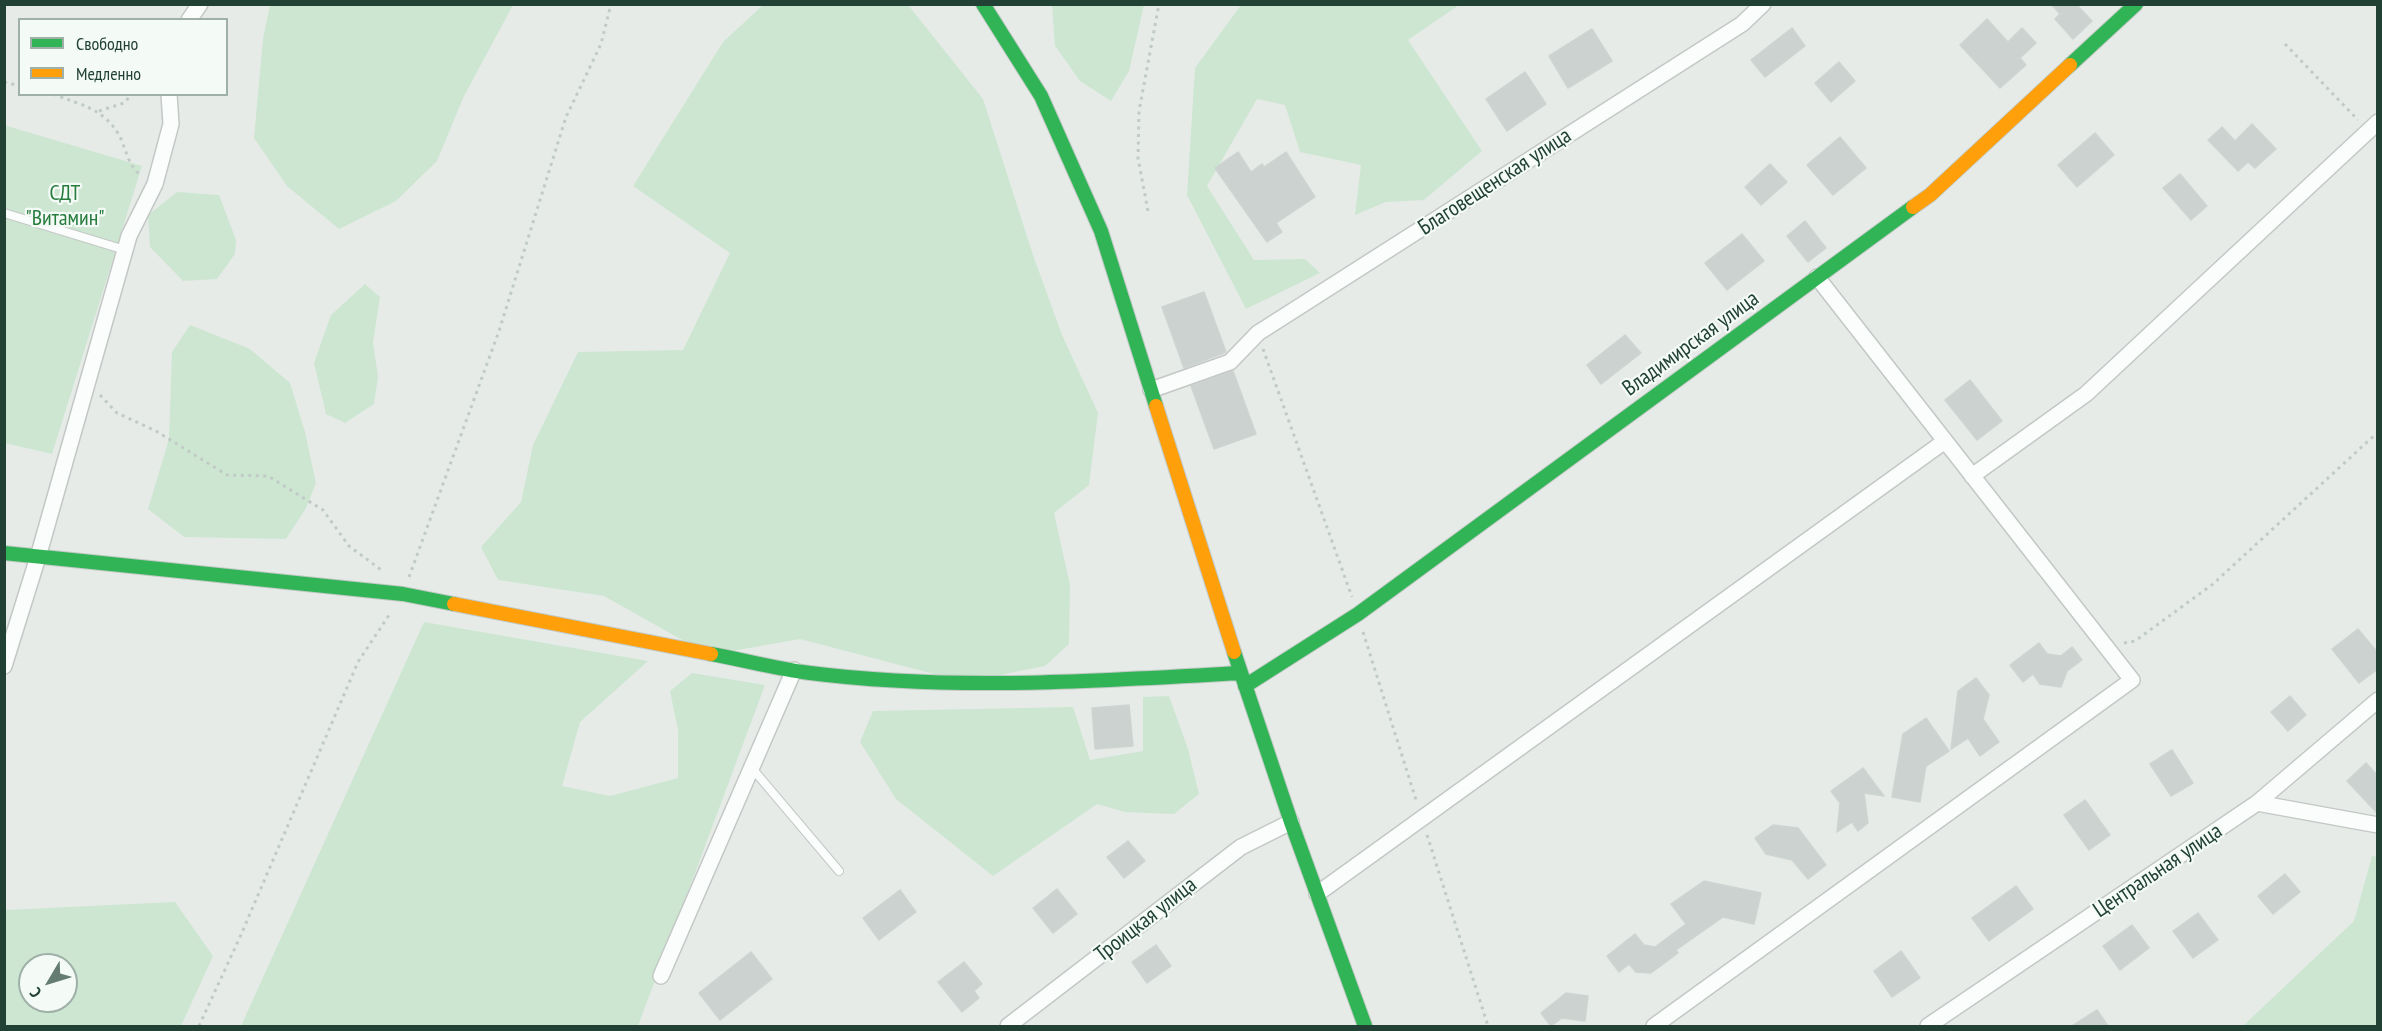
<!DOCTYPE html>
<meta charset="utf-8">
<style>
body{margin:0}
#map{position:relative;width:2382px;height:1031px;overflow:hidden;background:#e6ebe8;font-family:"PT Sans Narrow",sans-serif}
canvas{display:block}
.frame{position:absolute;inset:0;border:6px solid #204134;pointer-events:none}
.legend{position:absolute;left:18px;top:18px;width:210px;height:78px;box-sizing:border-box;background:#f4faf6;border:2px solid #9fb0a8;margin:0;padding:8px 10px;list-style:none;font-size:18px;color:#204134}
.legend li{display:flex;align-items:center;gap:12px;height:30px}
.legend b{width:30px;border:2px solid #9fb0a8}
.north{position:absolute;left:18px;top:953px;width:60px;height:60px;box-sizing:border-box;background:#f4faf6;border:2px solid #9fb0a8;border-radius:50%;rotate:232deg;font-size:16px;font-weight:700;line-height:24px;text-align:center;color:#204134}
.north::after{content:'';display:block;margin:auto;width:21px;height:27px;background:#657c73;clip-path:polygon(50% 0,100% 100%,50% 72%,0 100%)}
</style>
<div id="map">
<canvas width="2382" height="1031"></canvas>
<div class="frame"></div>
<ul class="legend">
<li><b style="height:8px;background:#30b455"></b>Свободно</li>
<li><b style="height:8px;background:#ff9f0a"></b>Медленно</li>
</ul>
<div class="north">С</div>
</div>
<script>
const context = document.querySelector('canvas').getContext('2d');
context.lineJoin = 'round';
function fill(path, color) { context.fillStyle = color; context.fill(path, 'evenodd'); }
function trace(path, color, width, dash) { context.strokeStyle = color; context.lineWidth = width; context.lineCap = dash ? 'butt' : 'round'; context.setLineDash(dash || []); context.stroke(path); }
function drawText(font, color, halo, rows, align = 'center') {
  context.font = font + ' "PT Sans Narrow",sans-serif'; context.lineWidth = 4.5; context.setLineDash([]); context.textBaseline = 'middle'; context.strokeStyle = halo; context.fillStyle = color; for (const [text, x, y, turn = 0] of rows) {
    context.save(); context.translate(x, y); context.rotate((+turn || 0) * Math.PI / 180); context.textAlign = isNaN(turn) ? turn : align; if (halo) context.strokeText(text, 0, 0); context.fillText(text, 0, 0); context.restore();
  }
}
fill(new Path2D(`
 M902,4L909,6L983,99L1033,255L1062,335L1098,413L1089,485L1054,513L1070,585L1069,644L1045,666L1005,674L980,686L800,639L709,655L604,596L498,580L481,547L521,502L533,445L578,352L683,350L730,253L633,186L723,42L763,5Z
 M270,5V4L513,5L464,96L437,161L396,201L339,229L287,186L254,138L263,39Z
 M1052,5H1144L1129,71L1111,101L1080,81L1055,46Z
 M1241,5H1459L1408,40L1482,151L1424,200L1386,202L1355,215L1361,165L1300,152L1285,105L1257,99L1207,186L1254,260L1305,259L1320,273L1246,309L1187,195L1195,68Z
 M4,125L142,166L52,454L5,443Z
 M177,192L219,195L236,240L235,254L217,279L183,281L150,247L148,215Z
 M365,284L380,297L373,342L378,377L374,404L345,423L326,414L314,363L331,315Z
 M190,325L250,349L290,383L305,432L316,483L306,508L286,539L184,537L148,509L169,439L172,352Z
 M424,622L648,661L580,722L562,786L610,796L678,778V730L670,691L692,673L765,685L638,1026H241Z
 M1169,696L1188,749L1199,794L1174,814L1125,812L1097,804L993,876L896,799L860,742L873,711L1073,707L1090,760L1143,751V697Z
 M2372,856L2378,857L2377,1026H2244L2246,1023L2354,921Z
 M175,902L213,956L181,1026H5V910ZM30,965H66V1001H30Z`), '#cde6d1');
const building = new Path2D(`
 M2051,4H2076L2092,21L2073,39L2055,19L2060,14Z
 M1987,19L2008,42L2022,28L2036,43L2020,58L2026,65L2000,88L1960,45Z
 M1792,28L1805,46L1765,77L1751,60Z
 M1592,29L1612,61L1568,88L1549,56Z
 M1839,62L1855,81L1831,102L1815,83Z
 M1525,72L1546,104L1507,131L1486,99Z
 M2252,124L2276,149L2255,168L2248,162L2238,171L2208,140L2222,127L2235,141Z
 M2095,133L2114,155L2077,187L2058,165Z
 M1840,137L1866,168L1833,195L1807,165Z
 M1238,152L1251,172L1262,164L1264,167L1286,152L1315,197L1276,223L1282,232L1267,242L1215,168Z
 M1770,164L1787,182L1761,205L1745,187Z
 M2180,174L2207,206L2191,220L2163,188Z
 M1805,221L1826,248L1808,262L1787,236Z
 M1742,234L1764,261L1727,290L1705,263Z
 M1204,292L1226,352L1184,368L1162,307Z
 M1625,335L1641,353L1601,384L1587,365Z
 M1233,371L1256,434L1214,449L1191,386Z
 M1970,380L2002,421L1977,440L1945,400Z
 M2358,629L2378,653V669L2359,683L2332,649Z
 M2039,643L2047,654L2061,656L2072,647L2082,660L2067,671L2061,687L2040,684L2033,674L2023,682L2010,665Z
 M1976,678L1989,695L1983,719L1999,742L1980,756L1968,738L1951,749L1958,691Z
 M2290,696L2306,715L2288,731L2271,712Z
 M1129,705L1133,746L1095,749L1092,708Z
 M1926,718L1949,751L1926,766L1920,802L1892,797L1903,734Z
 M2172,750L2193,783L2171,796L2150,764Z
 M2366,763L2378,776V814L2347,781Z
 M1863,768L1884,796L1864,793L1868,823L1858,831L1852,822L1837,832L1840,803L1831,791Z
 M2085,800L2110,835L2089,850L2064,815Z
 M1773,825L1798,828L1826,865L1808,879L1792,860L1766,854L1755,838Z
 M1128,841L1145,861L1124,878L1107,857Z
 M2285,874L2300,892L2273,914L2258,896Z
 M1704,881L1761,893L1754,924L1723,917L1676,950L1678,953L1651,973L1636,972L1629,964L1619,972L1607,956L1635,934L1644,945L1655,947L1686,924L1671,904Z
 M2016,886L2033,909L1989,941L1972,918Z
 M1057,889L1077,914L1053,933L1033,908Z
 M900,890L916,912L879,940L863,918Z
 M2198,913L2218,940L2193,958L2173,931Z
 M2132,925L2149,948L2120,970L2103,946Z
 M1156,945L1171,966L1147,983L1132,962Z
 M1901,951L1920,978L1892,997L1874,971Z
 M751,952L772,979L720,1020L699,993Z
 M964,962L982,984L974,991L979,998L962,1012L938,982Z
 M1566,993L1588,996L1585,1021L1562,1018L1551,1026L1541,1013Z
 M2097,1010L2108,1026H2072Z`);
fill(building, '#ccd2cf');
trace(building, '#ced4d1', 1.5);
const lane = new Path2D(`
 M4,213L125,250
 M751,767L839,871`);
const street = new Path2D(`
 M189,20L200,4
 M1151,390L1230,362L1258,333L1742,24L1763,4
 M1972,476L2086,394L2378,122
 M4,666L38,557L129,236L155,184L171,124L169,94
 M2257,803L2378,825
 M1317,894L1945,441
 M661,976L794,670
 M1008,1026L1241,847L1291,822
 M1654,1026L2132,680L1817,277
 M1928,1026L2257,803L2378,700`);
const fast = new Path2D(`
 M983,4L1041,96L1101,231L1156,406
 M2070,65L2136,4
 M4,553L403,594L454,604
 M1234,652L1291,822L1365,1026
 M711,654C744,660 777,669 810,673C952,691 1098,681 1241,673
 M1245,686L1358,614L1913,207`);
const slow = new Path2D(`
 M1913,207L1930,195L2070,65
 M1156,406L1234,652
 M454,604L711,654`);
trace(lane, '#c3c8c5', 10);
trace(street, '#c3c8c5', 18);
trace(fast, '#c1c9c5', 16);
trace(slow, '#c1c9c5', 16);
trace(new Path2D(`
 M2285,44L2358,120
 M4,82L20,86
 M53,94C81,105 103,108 119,135C126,148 128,167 141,175
 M99,111L124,103L132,94
 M1148,211L1138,158L1139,111L1159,4
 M1263,349L1352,597
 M100,395L117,413L156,431L227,475L268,476L323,510L349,546L384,572
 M409,577L499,331L566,117L601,44L611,4
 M1363,632L1417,803
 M2124,643L2135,641L2213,584L2378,432
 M1427,835L1488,1026
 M199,1026L240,937L358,662L391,612`), '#c1cbc6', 3, [3, 4.5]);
trace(lane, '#fbfcfc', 8);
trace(street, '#fbfcfc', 15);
trace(fast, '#30b455', 14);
trace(slow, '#ff9f0a', 14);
drawText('22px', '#204134', '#f4faf6', [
 ["Благовещенская улица",1495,182,-33],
 ["Владимирская улица",1691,344,-36],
 ["Центральная улица",2158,871,-34],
 ["Троицкая улица",1146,920,-38]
]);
drawText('22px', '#267c3d', '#f4faf6', [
 ["СДТ",65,194],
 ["\"Витамин\"",65,219]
]);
</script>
